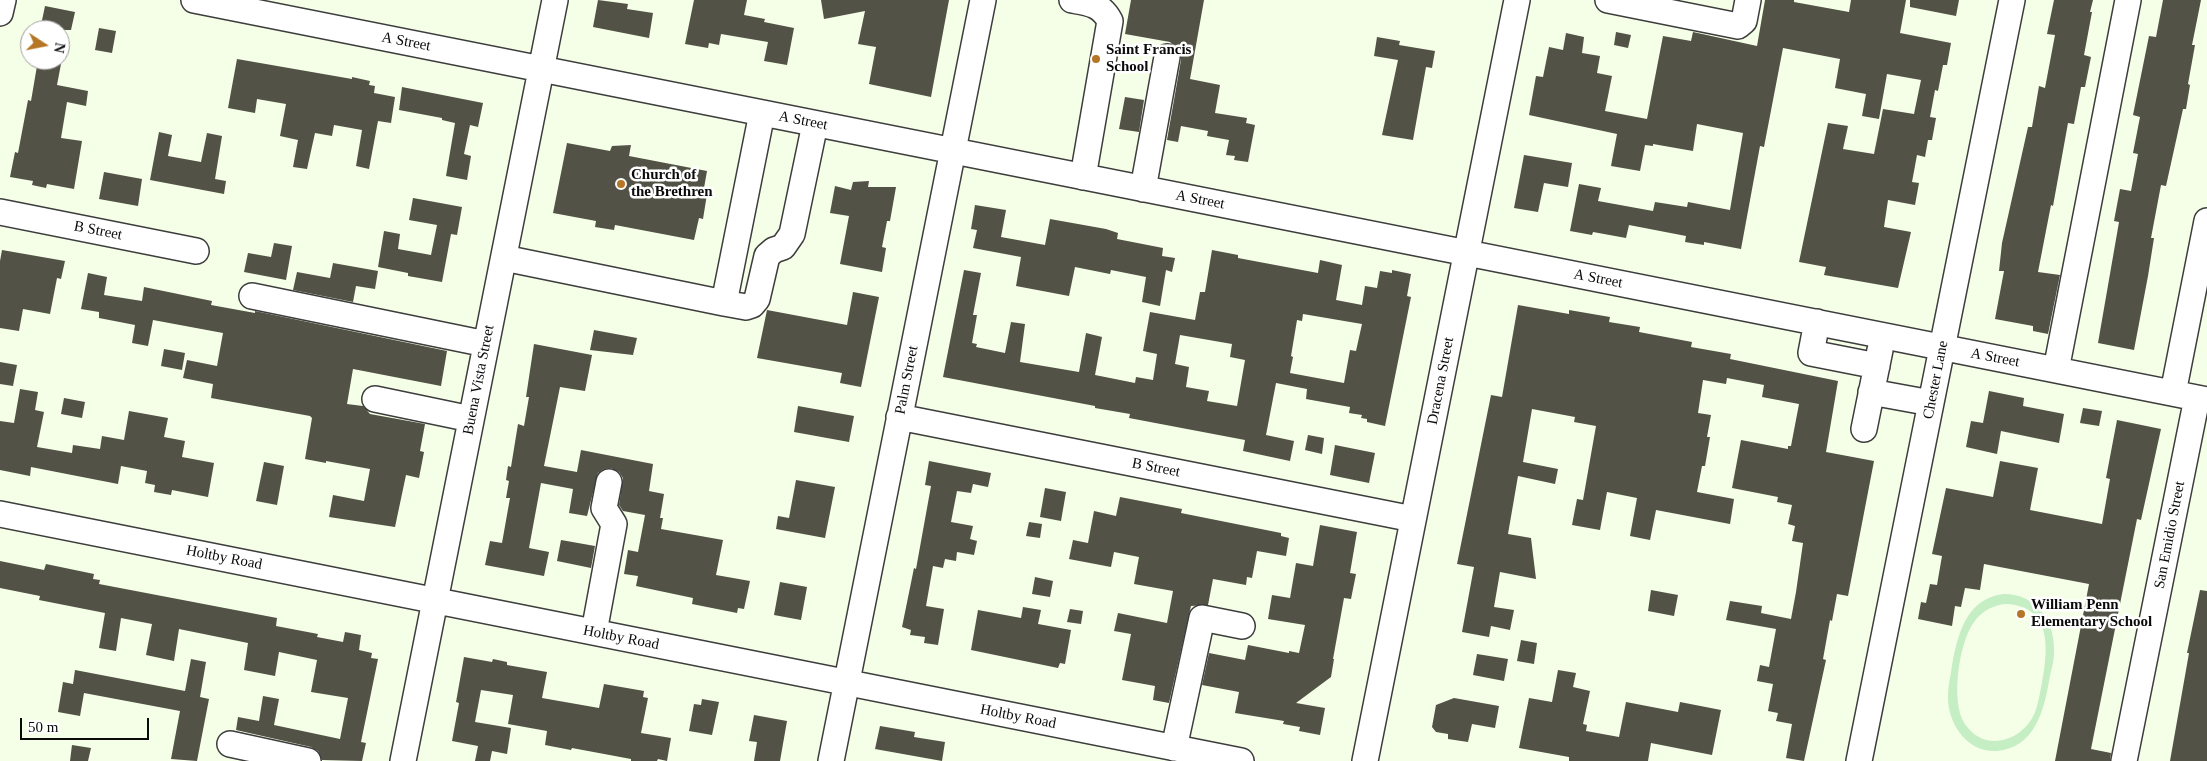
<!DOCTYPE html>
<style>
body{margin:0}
#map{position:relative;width:2207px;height:761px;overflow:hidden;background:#f5ffe7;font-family:"Times New Roman",serif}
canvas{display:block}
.north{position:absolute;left:20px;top:20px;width:50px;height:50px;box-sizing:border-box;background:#fff;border:1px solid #9d9d9d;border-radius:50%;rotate:101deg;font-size:14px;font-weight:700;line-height:20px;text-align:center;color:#0a0a0a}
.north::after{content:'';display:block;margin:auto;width:18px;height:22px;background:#b57626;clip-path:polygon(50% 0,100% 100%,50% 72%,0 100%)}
.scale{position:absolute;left:20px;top:718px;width:129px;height:22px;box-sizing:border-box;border:2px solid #0a0a0a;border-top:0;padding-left:6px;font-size:15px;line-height:18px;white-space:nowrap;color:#0a0a0a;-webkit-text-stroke:4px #fff;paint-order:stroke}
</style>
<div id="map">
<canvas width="2207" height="761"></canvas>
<div class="north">N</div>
<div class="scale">50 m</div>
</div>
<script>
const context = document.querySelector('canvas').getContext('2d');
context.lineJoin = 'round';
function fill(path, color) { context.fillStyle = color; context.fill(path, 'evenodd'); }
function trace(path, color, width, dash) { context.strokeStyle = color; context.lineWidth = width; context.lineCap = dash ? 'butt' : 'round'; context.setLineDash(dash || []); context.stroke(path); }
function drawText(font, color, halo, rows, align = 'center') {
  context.font = font + ' "Times New Roman",serif'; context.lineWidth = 5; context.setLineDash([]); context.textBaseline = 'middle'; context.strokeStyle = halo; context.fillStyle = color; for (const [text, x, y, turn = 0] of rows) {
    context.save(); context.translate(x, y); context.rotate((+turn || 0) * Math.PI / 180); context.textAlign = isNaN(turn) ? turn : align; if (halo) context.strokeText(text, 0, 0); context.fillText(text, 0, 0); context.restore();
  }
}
fill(new Path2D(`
 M2003,594C2034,593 2054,619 2054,648C2055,659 2051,670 2049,681C2044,711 2034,748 1997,751C1967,753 1947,723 1948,695C1948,685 1951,675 1952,665C1958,634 1966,599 2003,594ZM2006,604C2053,606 2048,651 2042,683C2039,696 2038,709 2031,720C2015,744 1982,750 1965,724C1950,703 1959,642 1974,622C1982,611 1993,605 2006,604Z`), '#c6eec4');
fill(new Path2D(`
 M598,0L628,4L627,9L653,13L649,38L593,27Z
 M694,0H747L744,15L765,19L764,22L794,28L787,65L764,61L768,42L721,34L719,45L709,43L708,48L685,44Z
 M821,0H949L931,97L869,84L876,47L858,44L865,11L824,19Z
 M1131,0H1204L1190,79L1220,85L1215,113L1247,118L1246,123L1255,125L1248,162L1234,160L1235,156L1226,155L1229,140L1207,136L1208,131L1181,126L1178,142L1167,140L1181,60V53L1170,42L1125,34Z
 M1765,0H1794V2L1849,12L1851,0H1906L1900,33L1951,43L1947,65H1943L1938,91L1935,90L1930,117L1936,118L1932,140H1928L1925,157L1917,155L1912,182L1919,183L1915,205L1888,200L1884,227L1911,232L1898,288L1824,275L1826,267L1799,262L1828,123L1848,126L1843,149L1874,154L1883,109L1914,114L1921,80L1887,74L1879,119L1862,116L1866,94L1835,88L1840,59L1783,48L1764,147L1760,146L1741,249L1704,242V245L1685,242L1686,236L1629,225L1626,238L1593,232L1592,235L1570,231L1579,184L1601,188L1598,201L1653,211L1655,202L1687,207L1688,202L1730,210L1743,133L1697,124L1693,151L1653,144V146L1645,145L1640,171L1611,166L1617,134L1529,115L1536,76L1543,77L1549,47L1563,50L1566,33L1584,37L1582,53L1600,56L1597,73L1612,76L1605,111L1647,119L1663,36L1691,41L1693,32L1757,46Z
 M1910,0H1959L1956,16L1910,7Z
 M2054,0H2093L2090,12H2092L2084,55L2091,57L2085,87H2081L2074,124L2068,123L2053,206L2051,205L2038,272L2060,275L2048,334L2033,331V326L1995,319L2004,271H1999L2002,243L2028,127H2032L2039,86L2045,88L2055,35L2047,34Z
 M2163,0H2201L2192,45H2195L2188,84L2190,85L2186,109H2183L2166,186L2161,185L2151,238H2154L2148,276L2134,350L2098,343L2119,222L2114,221L2120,189L2131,191L2138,154L2133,153L2140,117L2133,115L2149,36L2156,37Z
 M45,6L75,12L71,30H40Z
 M99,28L116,31L112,53L95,50Z
 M1616,32L1631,35L1628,48L1614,45Z
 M1377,37L1400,41L1399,45L1435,51L1432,68L1426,67L1413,140L1382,135L1398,60L1374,56Z
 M237,59L352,79V77L370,81L369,85L375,86L374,93L395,97L391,123L378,121L369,169L356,166L362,130L334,125L332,136L315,133L307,169L293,167L298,140L280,136L286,104L257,99L255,113L228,108Z
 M38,60L61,64L57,85L88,91L86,106L67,102L61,138L82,141L74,189L47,184L46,188L32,185L33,181L10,177L15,152L18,153L28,100L31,101Z
 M402,87L483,103L478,127L470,125L464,154L471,156L467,180L446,176L455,123L442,120V118L399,110Z
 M1125,97L1144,100L1139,132L1119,129Z
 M159,132L172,135L168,156L201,162L207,133L222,136L215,179L226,181L224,194L150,180Z
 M567,143L610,151L612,146L631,145L629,156L707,171L704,188H708L703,219L699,218L694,240L615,225L614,230L595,227L596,221L553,213Z
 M1524,155L1572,163L1568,187L1544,183L1538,212L1514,208Z
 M104,172L142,179L138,206L99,199Z
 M869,181L868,187H896L890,221H887L882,247L886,248L882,272L840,264L849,216L830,213L835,186L851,190L853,182Z
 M413,198L462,207L457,235L451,234L442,282L408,276V273L378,267L384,231L400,234L398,249L431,255L437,225L409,220Z
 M975,205L1006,210L1001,237L1045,245L1050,219L1106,229L1118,233L1117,239L1163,248L1162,256L1175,258L1172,272L1166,270L1160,306L1142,302L1146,277L1111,270L1110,274L1075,267L1069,296L1016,286L1021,257L973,248L977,230L971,229Z
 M274,243L292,246L286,280L244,272L248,253L271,257Z
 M2,250L65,261L61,279L57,278L50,314L23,309L19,331L0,328V261Z
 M1212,250L1238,255V258L1318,273L1320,260L1342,265L1336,300L1362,305L1365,286L1377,288L1380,271L1392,273V270L1411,274L1407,296L1411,297L1385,426L1367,422V419L1361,418L1362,415L1349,413L1350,407L1306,399L1307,389L1276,383L1266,435L1294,441L1290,461L1243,451L1245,440L1129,418L1130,414L1095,408V406L943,377L964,270L981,273L973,315H977L972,343L977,344L976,347L1005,353L1011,322L1025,324L1020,362L1079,372L1086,333L1102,337L1095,375L1135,383L1136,377L1153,380L1157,354L1143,351L1150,312L1195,320L1200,292H1205ZM1303,314L1362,324L1356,351L1350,350L1344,383L1290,373L1293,357L1291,356L1297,320L1302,321ZM1180,335L1232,344L1230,357L1245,360L1237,406L1207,401L1209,391L1186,387L1189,367L1175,364Z
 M333,263L378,271L375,289L356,286L353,302L293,290L297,272L330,278Z
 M88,273L107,277L104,295L142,301L144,287L212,301L211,305L255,313V311L447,351L441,386L353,369L347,404L363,406L370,414L425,424L420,451L424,452L419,478L406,475L395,527L329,517L333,495L364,501L370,469L326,461V463L305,459L312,418L310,416L211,398L213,384L183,378L187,360L217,366L223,333L153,320L148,346L132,343L135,325L99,318V312L81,309Z
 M853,292L879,297L861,387L840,383L842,373L757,358L767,310L847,325Z
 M1518,305L1569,314V310L1610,317L1609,322L1640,327L1639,332L1692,342L1691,347L1731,354L1730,359L1838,381L1826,452L1874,461L1848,596L1837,594L1832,621L1830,620L1823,659L1826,660L1804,761L1786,758L1792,724L1776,721L1778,713L1768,711L1773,684L1757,681L1760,665L1769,667L1776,629L1726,620L1730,601L1762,606L1761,613L1791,619L1796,592L1803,543L1792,541L1795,526L1788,524L1792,505L1777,502L1778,497L1732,488L1741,440L1788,449V446H1791L1799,404L1762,397L1764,385L1727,378L1726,384L1703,380L1698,413L1711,415L1707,437H1710L1705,466H1702L1697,492L1734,499L1730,524L1656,510L1650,540L1630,536L1637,498L1607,492L1600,530L1572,525L1577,499L1583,500L1596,426L1574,422L1575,417L1532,409L1523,462L1558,469L1555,484L1518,476L1508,534L1531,538L1536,579L1500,572L1494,607L1514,610L1510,630L1491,626L1489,637L1462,632L1474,567L1457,564L1491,395L1502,397Z
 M594,330L637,338L633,355L590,350Z
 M534,344L592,355L585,391L560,387L544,466L577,472L581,450L653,464L649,491L664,494L660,518H663L661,529L723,540L716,575L750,581L744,609L738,608L737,613L692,604L693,598L636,586L638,576L624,574L628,550L638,552L645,515L623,511L619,505L623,478L619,472L611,468L604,469L598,473L587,516L569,513L573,489L541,483L529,548L549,552L544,576L485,565L490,541L502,543L510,498H506L509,481L506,480L508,466L511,467L518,424L524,426L529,397H526Z
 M164,349L185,353L182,370L161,366Z
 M0,362L17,365L13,386L0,384Z
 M20,389L38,392L35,410L44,412L37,447L72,453L73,445L100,449L102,436L124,440L129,411L168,418L164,437L185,441L182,457L214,463L208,497L172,490L171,495L154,492L155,485L145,483L147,471L121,466L118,484L31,467L30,476L0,470V421L14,423Z
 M1989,391L2024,398L2023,406L2064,414L2059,443L2001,431L1997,454L1966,447L1971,421L1983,423Z
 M64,398L85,402L82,418L61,414Z
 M798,406L854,416L849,442L794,432Z
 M2083,408L2102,411L2099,426L2080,423Z
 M2117,420L2161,429L2141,520L2137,519L2091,749L2111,753L2110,761H2055L2089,584L1984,564L1980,590L1965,588L1961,607L1955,606L1952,626L1918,619L1921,602L1926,603L1930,584L1937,585L1942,556L1932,554L1946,488L1993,497L2000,461L2038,468L2030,510L2102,524L2110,479L2106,478Z
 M1308,435L1324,438L1322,454L1305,450Z
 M1335,445L1375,453L1369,483L1330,475Z
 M929,461L991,473L988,487L973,484L971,493L957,491L951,522L973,526L970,539L977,541L974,555L957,552L956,561L945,559L943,568L933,566L926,606L944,609L938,645L924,643L925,637L910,635L911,630L902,627L914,568L916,569L931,486L925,485Z
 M264,462L284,466L277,505L256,501Z
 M796,480L835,487L825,538L776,529L778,516L789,518Z
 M1045,488L1066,492L1061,521L1040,517Z
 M1120,497L1182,509L1181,513L1281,533V536L1289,538L1286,556L1257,551L1252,578L1247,577L1246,585L1213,579L1208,605L1191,606L1169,703L1153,700L1155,686L1122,680L1131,634L1114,631L1118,613L1167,623L1173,591L1134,584L1139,557L1114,552L1111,567L1069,559L1073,540L1088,543L1094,511L1116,516Z
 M1029,522L1042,524L1040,538L1026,536Z
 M1320,525L1357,532L1350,573L1356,574L1351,599L1344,598L1333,659H1334L1331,677L1296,703L1325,708L1320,735L1299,731L1300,727L1283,724L1284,721L1235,713L1239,692L1202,685L1209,653L1245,660L1248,645L1289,653V651L1299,653L1305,625L1268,619L1272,595L1290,598L1296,563L1313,566Z
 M561,540L595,546L591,568L557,561Z
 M0,561L44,570L46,564L94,574L93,579L100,580L99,584L277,618L276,626L318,634L317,637L343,642L345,632L361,635L359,650L372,653L371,658L378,659L361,742L366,743L362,761L322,760L318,751L311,747L236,730L238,717L259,721L263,696L279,699L274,725L340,739L348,698L311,692L317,660L279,652L275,676L244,670L248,643L179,629L174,661L146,655L152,624L121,618L116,651L99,648L105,613L39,600L40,596L0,588Z
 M1035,577L1053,581L1050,597L1032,594Z
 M780,582L807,587L801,620L774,615Z
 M1651,590L1678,595L1674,616L1648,611Z
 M2200,590L2207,591V761H2170L2189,653H2187Z
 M1023,607L1041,610L1038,624L1071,630L1065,664L1060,663L1058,668L971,650L978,610L1021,618Z
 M1070,609L1083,611L1081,624L1067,622Z
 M1521,640L1537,643L1534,664L1517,661Z
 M1477,654L1508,659L1504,681L1473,675Z
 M464,657L492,662L493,659L507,662V665L547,672L542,698L599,708L604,684L644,691L643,697L648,698L641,733L671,738L667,761L658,759L657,761H631V759L572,748L571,750L545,745L547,731L508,724L513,695L481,690L475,722L511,728L507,754L492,751L490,761H475L478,746L452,741L459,703L456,702Z
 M191,659L206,662L200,697L209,699L197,761L171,759L180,711L84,693L80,716L58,712L63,682L73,684L75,670L185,691Z
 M1558,670L1576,673L1573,687L1590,691L1583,724L1587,725L1586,731L1619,737L1626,702L1678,712L1680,702L1721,710L1712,755L1651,743L1648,761H1569V757L1519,748L1529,698L1552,702Z
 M1454,698L1499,706L1495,728L1472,724L1468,742L1448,739V734L1436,732L1432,727L1436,705Z
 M702,699L719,702L712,735L689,731L694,704L701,705Z
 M754,715L787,721L780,761H754L757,742L749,741Z
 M880,726L915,732L914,737L945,742L942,761L875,749Z
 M72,745L91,748L88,761H70Z`), '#525246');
const minor = new Path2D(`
 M194,0L2207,400
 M1072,0C1089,3 1101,4 1110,21L1083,177
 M1608,0L1738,26L1744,21L1748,0
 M0,13L3,0
 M1143,189L1167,57
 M0,212L196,251
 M504,258L724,303L762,113
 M252,296L486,344
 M724,303L746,307L752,305L757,299L767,256L774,250L783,247L792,234L815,124
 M1817,322L1811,353L1877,366
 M2056,370L2128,0
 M1871,392L1931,403
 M2173,393L2207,221
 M375,399L471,419
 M899,417L1413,519
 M1864,429L1880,350
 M0,514L1241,761
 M594,632L614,524L604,508L609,482
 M230,744L308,761
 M1174,748L1202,618L1242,626
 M403,761L555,0
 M831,761L983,0
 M1365,761L1517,0
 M1859,761L2012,0
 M2124,761L2197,398`);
trace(minor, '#3d3d3d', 28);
trace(minor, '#fff', 25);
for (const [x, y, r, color] of [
 [1096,59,5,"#b57626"],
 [621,184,5,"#b57626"],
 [2021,614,5,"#b57626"]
]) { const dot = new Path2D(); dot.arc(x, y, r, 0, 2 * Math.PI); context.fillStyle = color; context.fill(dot); trace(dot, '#fff', 2); }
drawText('15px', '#0a0a0a', '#fff', [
 ["A Street",406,42,11],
 ["A Street",803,121,11],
 ["A Street",1200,200,11],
 ["B Street",98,231,11],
 ["A Street",1598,279,11],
 ["A Street",1995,358,11],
 ["Buena Vista Street",479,380,-79],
 ["Palm Street",907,380,-79],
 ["Chester Lane",1936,380,-79],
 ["Dracena Street",1441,381,-79],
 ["B Street",1156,468,11],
 ["San Emidio Street",2170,535,-79],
 ["Holtby Road",224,558,11],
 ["Holtby Road",621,638,11],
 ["Holtby Road",1018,717,11]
]);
drawText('bold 15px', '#0a0a0a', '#fff', [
 ["Saint Francis",1106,50],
 ["School",1106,67],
 ["Church of",631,175],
 ["the Brethren",631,192],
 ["William Penn",2031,605],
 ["Elementary School",2031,622]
], 'left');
</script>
